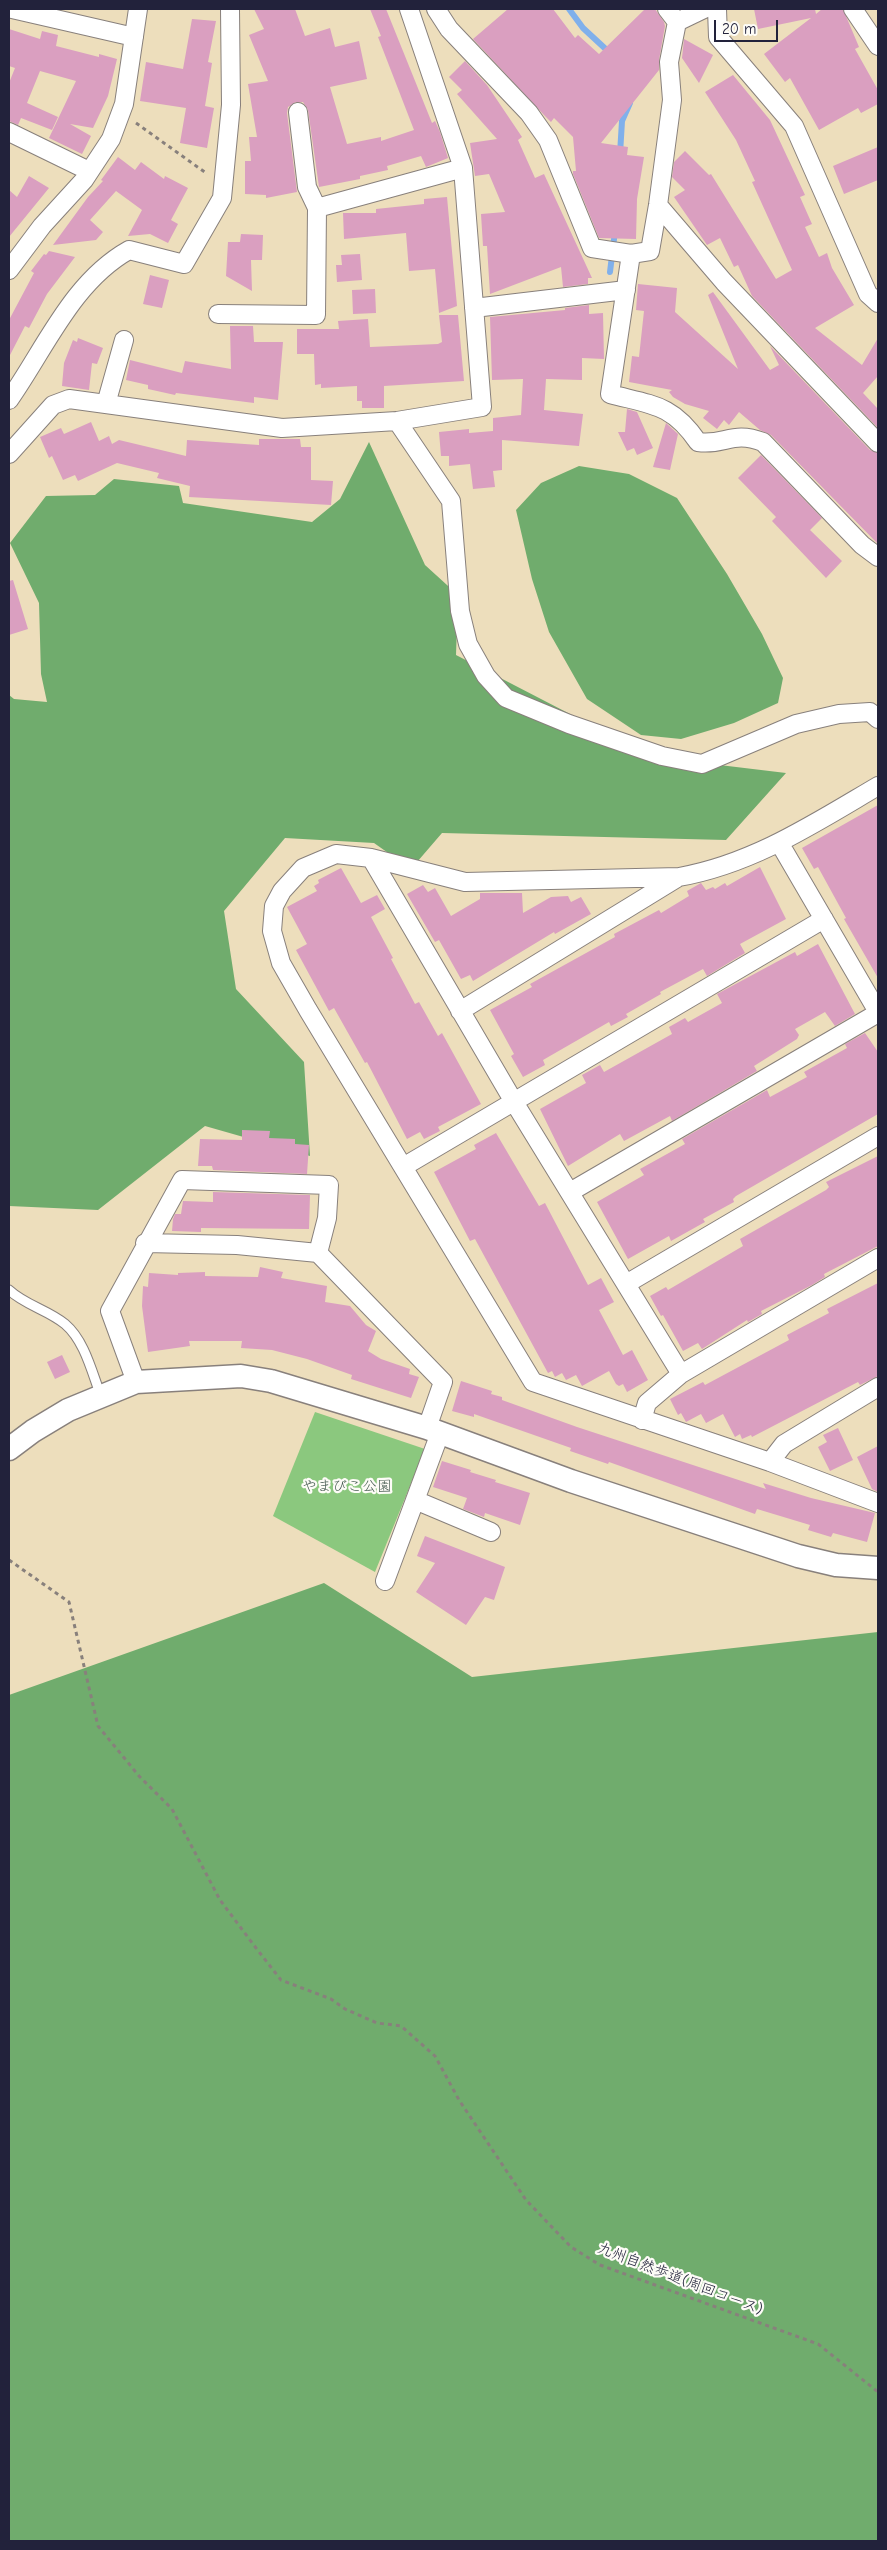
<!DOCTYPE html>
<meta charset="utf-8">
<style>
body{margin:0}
#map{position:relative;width:887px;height:2550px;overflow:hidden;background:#eddebc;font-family:"Comic Neue",sans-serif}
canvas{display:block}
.frame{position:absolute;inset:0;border:10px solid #22223b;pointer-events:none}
.scale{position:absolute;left:714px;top:20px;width:64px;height:22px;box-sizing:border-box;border:2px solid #22223b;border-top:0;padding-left:6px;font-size:15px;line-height:18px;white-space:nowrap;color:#22223b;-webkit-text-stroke:4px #fdfcf7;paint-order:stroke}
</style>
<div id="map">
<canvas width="887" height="2550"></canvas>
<div class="frame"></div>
<div class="scale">20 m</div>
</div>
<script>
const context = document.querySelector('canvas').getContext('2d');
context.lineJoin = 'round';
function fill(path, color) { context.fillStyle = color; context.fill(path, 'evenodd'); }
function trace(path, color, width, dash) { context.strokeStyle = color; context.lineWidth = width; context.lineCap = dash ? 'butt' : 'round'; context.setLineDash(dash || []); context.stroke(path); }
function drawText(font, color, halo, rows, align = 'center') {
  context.font = font + ' "Comic Neue","Klee One",sans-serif'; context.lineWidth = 4.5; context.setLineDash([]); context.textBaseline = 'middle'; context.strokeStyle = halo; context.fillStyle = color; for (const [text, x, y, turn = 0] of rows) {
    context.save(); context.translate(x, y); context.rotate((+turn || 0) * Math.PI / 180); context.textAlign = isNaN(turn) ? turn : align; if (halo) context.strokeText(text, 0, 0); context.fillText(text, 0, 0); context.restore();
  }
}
fill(new Path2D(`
 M315,1412L425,1449L375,1572L273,1516Z`), '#8bc87e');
fill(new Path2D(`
 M369,442L425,565L458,595L456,655L653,757L786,773L726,840L442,833L411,869L374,843L285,838L224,911L236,989L304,1062L310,1156L205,1126L98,1210L9,1206V695L14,699L47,702L41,674L39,603L10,543L46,496L95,495L114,479L179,486L183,503L312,522L340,499Z
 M579,466L629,474L677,498L727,574L762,634L783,678L778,703L734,723L681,739L641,735L587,699L549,632L532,579L516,510L541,483Z
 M324,1583L472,1677L878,1632V2541H9V1695Z`), '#70ac6d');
trace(new Path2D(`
 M569,9L583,28L610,53
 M620,154L622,121L630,103
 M610,272L615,231`), '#80b0eb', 6);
fill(new Path2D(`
 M254,9H295L305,36L330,28L335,47L359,41L367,79L330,87L347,144L381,137V141L414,130L378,37L381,36L370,9H386L432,123L435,121L440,132L448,158L426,167L421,156L387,166L388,170L360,176V179L319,187L308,110L303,102H296L288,107L287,113L297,192L266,198V195L245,194V161H251L249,137H257L248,84L268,81L249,35L264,29Z
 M508,9H553L575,38L578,35L599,54L645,9H655L664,22L665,26L659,60V70L601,143L628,147L627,155L644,157L637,199L636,239L599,238L573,174V171H576L573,137L554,118L551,122L544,115L473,39Z
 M754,9H815L816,14L822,9H843L859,47L855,49L878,90V104L861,113L858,108L819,130L790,78L785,82L764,54L811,18L758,29Z
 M192,19L216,21L208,62L212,63L205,106L214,108L207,148L180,143L186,108L140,101L146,62L183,69Z
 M9,29L40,39L42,31L58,35L56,46L99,57V54L117,59L108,96L93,128L70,124L91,136L82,154L49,138L76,81L40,71L27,103L58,117L52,130L21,118L18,125L9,121V83L15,68L9,66Z
 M684,39L713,55L699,83L682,58Z
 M465,61L487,85L522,137L518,140L535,178L544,174L592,278H588V284L563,287L561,267L490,294L487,246H483L481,214L505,212L489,174L475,176L470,143L497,139L457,94L462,90L449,77Z
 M733,75L770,120L805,195L800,197L812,224L805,227L819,257L827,253L832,268L854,305L815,328L862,365L878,338V376L863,393L878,409V428L752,296L738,265L734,267L720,238L707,245L674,197L685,190L672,177L674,162L685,151L709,175L711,174L776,279L792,270L752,182L755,181L736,140L705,92Z
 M878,147V180L844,194L833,166Z
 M118,157L135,170L141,162L164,179L165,176L188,188L171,220L178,224L168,243L150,234L128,236L142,210L116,191L90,220L103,232L96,240L53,245L88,197L103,181L101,180Z
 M29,176L49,188L9,237V190L17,197Z
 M447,197L457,306L439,313L435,269L409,271L406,233L344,239L343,213H376V209L424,204V199Z
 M241,234L263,235L262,260H251L252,291L226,276L228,242H240Z
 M49,251L75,257L47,294L29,328L25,326L9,357V320L34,273L31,271L44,254L46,255Z
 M360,254L362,280L337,282L336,265H342L341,255Z
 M150,275L169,280L162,308L143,304Z
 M638,284L677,288L675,312L738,369L708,295L713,292L770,370L779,365L770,346L870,450L878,453V544L771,435L760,430L739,412L729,425L724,420L717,429L703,418L709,411L685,404L673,397L669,392L672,390L629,382L632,356L639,357L644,311L636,310Z
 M375,289L376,313L353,314L352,290Z
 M589,305V314L603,313L604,359L582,358V380L546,379L544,410L583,414L579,446L502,440V470L493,471L495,487L473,489L470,464L449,466V456H441L439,432L469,429V433L493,431V418L521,415L523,379L492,380L490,317L565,310V308Z
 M439,315H458L464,381L384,386V408H362V401H357V386L321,388V384L315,385L314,354H297V329H339L338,321L368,319L370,347L438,344L442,342Z
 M230,326H253L254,342H283L278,400L254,397V403L176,393L175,395L148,389V385L126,380L130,360L182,373L185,361L231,369Z
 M78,338L103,348L97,364L92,363L89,390L62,386L64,363L73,340L77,342Z
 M627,409L637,412L653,448L637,455L634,448L627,451L618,432H625Z
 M91,422L99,441L109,436L112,444L119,440L186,456L187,440L259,445V439H300L301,447H311V480L333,481L331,505L189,497L190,486L157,478L159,473L117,463L78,481L75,475L63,480L52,456L49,458L40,437L61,428L64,434Z
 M666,423L678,434L670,470L653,467Z
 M761,455L822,518L810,530L842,561L826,578L772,521L776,517L738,478Z
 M13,580L28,629L9,635V581Z
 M878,805V978L844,919L846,918L818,867L814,869L802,848Z
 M760,867L786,919L740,944L745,953L707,976L703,969L660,992L661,994L626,1014L628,1017L611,1026L609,1022L543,1060L545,1065L523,1077L511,1056L514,1054L490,1010L532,987L530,984L615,937L614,934L659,910L661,913L689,896L687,891L701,883L706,890L713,887L715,889L725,883L727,886Z
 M341,868L361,903L377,895L385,909L371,917L393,958L391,959L415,1004L419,1002L438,1036L442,1033L481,1104L438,1127L440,1131L424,1139L420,1132L407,1139L367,1062L365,1063L334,1008L329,1011L296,950L307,944L287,907L317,891L314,886L319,883L318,880Z
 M423,885L428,892L435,888L451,916L480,899V893H522L523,913L551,897L568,896L571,902L581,897L591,914L555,934L554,932L473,981L470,975L461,979L439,940L435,942L407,894Z
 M818,944L855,1014L835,1026L825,1012L795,1029L799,1035L797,1039L754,1066L757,1071L672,1121L670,1116L624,1141L620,1134L568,1166L540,1109L586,1083L582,1075L600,1065L604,1072L672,1034L669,1027L685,1018L688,1022L722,1003L717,994L795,952L797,956Z
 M865,1033L878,1052V1114L736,1196L733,1199L734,1202L703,1219L705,1222L671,1241L669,1236L628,1259L597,1202L644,1175L640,1169L685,1144L682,1139L767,1090L770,1097L807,1077L804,1072L847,1048L845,1044Z
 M242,1130L270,1131L269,1138L295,1139V1144L309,1145L307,1174L213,1170L212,1166H198L200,1139L242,1140Z
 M496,1133L539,1206L545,1203L588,1285L601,1278L614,1302L599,1310L623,1355L632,1350L648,1380L627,1392L623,1384L619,1386L616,1384L609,1371L582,1386L576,1375L566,1380L562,1373L555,1377L552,1371L548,1373L475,1239L470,1241L434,1172L476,1149L474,1145Z
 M878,1156V1246L824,1274L825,1277L812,1285L761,1311L762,1314L748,1322L747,1320L702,1349L698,1343L683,1351L663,1315L661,1316L650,1296L666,1287L668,1290L743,1246L740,1239L826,1190L829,1187L826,1182Z
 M213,1192L310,1195L309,1229L201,1228V1232L172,1231L173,1219L175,1214H181L183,1201L213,1202Z
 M260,1267L283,1272L281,1278L327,1286L325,1302L350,1306L366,1325L376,1331L368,1351L381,1359L410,1369L409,1374L419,1377L411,1398L351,1379L352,1375L307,1359L272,1350L241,1348L242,1341H189L190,1346L148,1352L142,1306L143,1286L148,1287L149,1273L178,1275V1273L205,1272V1276L258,1277Z
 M878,1283V1376L860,1385L858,1382L752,1437L751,1435L742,1439L740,1434L735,1437L723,1414L706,1423L701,1414L686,1422L681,1413L678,1415L670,1399L703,1382L705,1385L789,1340L787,1335L829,1313L827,1309Z
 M62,1355L70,1372L55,1379L47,1362Z
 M461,1381L492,1391L491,1394L502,1397V1400L577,1427L766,1489L763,1483L811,1498L875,1513L867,1542L833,1533L831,1537L808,1530L810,1525L757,1509L755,1514L609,1462L608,1464L570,1451L571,1448L474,1414V1417L452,1411Z
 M838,1428L853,1460L830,1471L818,1447L827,1442L823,1435Z
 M878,1446V1492L872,1489L857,1457Z
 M442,1461L471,1470L470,1472L496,1480L495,1482L530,1493L520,1525L485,1513L484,1517L463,1509L467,1498L433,1487Z
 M425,1536L505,1567L494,1600L485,1597L466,1625L416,1592L435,1563L417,1556Z`), '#da9fc0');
const service = new Path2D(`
 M9,1290C25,1305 48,1310 65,1324C85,1341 92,1373 101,1396`);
const minor = new Path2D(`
 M12,9L134,37
 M436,9L449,29L529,113L548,140L592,248L631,254L650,251L658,205L672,100L669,62L677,22L667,9
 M717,9L718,37L794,126L868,294L878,303
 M853,9L878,46
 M677,22L704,9
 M9,132L89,171
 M658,205L724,282L878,443
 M317,208L463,168
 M631,254L610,394C652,405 672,404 698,442C725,446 732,430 763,442L862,545L878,557
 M9,270L42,226L84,180L111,139L124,104L138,9
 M474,308L626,290
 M218,314L316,315L317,208L307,187L298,112
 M9,400C45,349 72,282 129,250L184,264L222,198L231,105L230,9
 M106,404L124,340
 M397,421L451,501L460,611L468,644L486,676L506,698L569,724L662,756L702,764L796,724L839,714L870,712L878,719
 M9,454L53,405L69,399L282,428L397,421L482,407L463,168L409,9
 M878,786C815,823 753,864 679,877L465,882L371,858L336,854L303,868L282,891L274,906L272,931L281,963L308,1010L533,1382L770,1462L878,1503
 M780,844L878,1012
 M371,858L514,1102L681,1374
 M460,1011L677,878
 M403,1167L824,919
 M570,1192L878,1013
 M145,1243L237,1245L318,1253L443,1382L427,1428
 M626,1284L878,1136
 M136,1382L110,1311L182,1180L329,1185L327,1218L318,1253
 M642,1420L647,1403L681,1374L878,1258
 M770,1462L784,1444L878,1387
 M415,1500L491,1532
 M385,1581L440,1433`);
const tertiary = new Path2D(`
 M9,1449L33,1431L68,1410L136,1382L241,1376L271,1381L427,1428L571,1481L798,1556L836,1565L878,1568`);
trace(service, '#88807c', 11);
trace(minor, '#88807c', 20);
trace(tertiary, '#88807c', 25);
trace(new Path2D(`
 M136,123L206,173
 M9,1560L69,1602L98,1726L139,1776L172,1809L220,1900L256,1948L281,1980L331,1999L345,2009L377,2023L401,2026L435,2056L459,2100L526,2200L571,2247L600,2265L818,2344L878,2392`), '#88807c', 3, [4, 4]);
trace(service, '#fff', 9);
trace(minor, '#fff', 18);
trace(tertiary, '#fff', 22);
drawText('15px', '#475c52', '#fdfcf7', [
 ["やまびこ公園",347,1487]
]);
drawText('15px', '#22223b', '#fdfcf7', [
 ["九州自然歩道(周回コース)",680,2279,21]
]);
</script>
